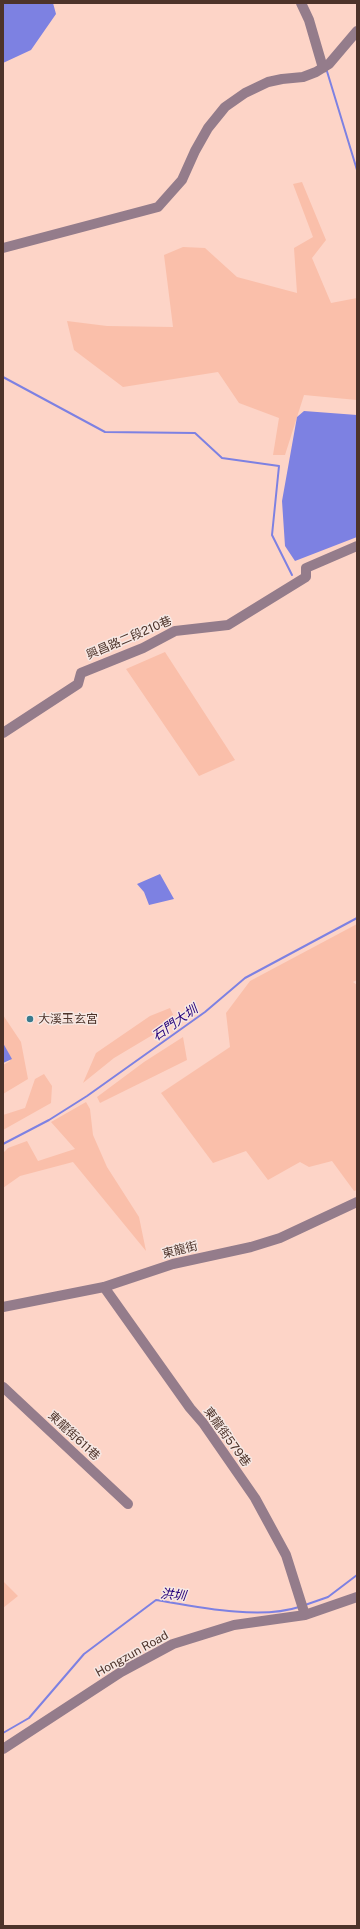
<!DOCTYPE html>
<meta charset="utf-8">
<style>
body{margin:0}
#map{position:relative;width:360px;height:1929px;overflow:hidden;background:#fdd4c7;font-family:"Public Sans",sans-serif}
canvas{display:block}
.frame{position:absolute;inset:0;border:4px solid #4d332a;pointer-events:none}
</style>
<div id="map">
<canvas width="360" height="1929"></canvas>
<div class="frame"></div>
</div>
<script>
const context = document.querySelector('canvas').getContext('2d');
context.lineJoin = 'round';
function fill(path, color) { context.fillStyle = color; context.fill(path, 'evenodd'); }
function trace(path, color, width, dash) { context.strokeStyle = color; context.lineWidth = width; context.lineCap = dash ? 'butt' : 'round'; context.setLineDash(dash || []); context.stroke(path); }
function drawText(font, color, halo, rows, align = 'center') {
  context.font = font + ' "Public Sans","Noto Sans TC",sans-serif'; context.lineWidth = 3; context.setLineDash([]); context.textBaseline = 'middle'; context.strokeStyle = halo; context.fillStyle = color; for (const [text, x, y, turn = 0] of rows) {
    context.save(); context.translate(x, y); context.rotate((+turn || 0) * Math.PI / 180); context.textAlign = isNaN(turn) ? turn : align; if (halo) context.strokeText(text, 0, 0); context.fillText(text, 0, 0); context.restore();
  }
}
fill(new Path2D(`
 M302,182L326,240L312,258L331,303L357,298V400L304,395L285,455H273L279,418L239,403L218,372L123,387L74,350L67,321L107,326L173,327L164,255L183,247L205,248L237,277L297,293L294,248L313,237L293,184Z
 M165,652L235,760L199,776L126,669Z
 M357,924V980L353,982L357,985V1190L354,1191L332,1161L309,1167L300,1162L268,1180L246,1151L213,1163L161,1093L230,1047L226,1013L250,981Z
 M170,1008L176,1021L114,1058L83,1083L96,1053L150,1016Z
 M3,1015L21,1042L28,1079L3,1094V1065L10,1061L3,1048Z
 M183,1037L187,1060L100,1103L97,1097L144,1062Z
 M44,1074L52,1086L51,1103L3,1130V1115L25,1108L35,1079Z
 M86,1102L90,1109L93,1135L107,1167L139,1217L146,1251L73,1162L20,1176L3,1188V1153L8,1148L27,1141L38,1161L75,1149L51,1122Z
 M3,1581L18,1596L3,1608Z`), '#fabfaa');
fill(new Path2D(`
 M3,3H53L56,14L31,50L3,63Z
 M304,411L357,415V537L295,561L285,546L282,501L297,417Z
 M160,874L174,899L149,905L144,892L137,884Z
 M3,1043L12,1059L3,1063Z`), '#7d81e2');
trace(new Path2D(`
 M326,68L357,170
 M3,377L105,432L195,433L222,458L279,466L272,535L292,575
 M3,1144L49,1120L87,1096L205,1012L245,978L357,918
 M305,1605L328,1597L357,1575
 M3,1733L29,1718L84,1654L156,1600C197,1607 260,1620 299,1607`), '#7d81e2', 2);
trace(new Path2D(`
 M301,3L309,20L323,68
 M3,248L158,207L182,180L195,151L208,128L225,107L245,93L268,82L282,79L303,77L316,72L329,64L357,31
 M3,733L78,684L81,673L143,648L175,631L228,625L306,577V568L357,546
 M104,1287L190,1408L203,1423L255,1498L286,1555L305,1615
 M3,1307L104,1287L173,1264L251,1247L280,1238L357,1202
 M3,1387L128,1504
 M3,1749L121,1672L173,1644L234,1625L305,1615L357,1597`), '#947c8b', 10);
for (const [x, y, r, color] of [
 [30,1019,4,"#397a8d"]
]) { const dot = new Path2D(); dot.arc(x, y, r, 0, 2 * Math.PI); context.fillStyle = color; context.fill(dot); trace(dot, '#f6e8e4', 1.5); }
drawText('12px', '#4d332a', '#f6e8e4', [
 ["興昌路二段210巷",129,638,-23],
 ["東龍街",180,1250,-14],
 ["東龍街611巷",74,1436,43],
 ["東龍街579巷",227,1437,54],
 ["Hongzun Road",132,1654,-29]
]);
drawText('12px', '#4d332a', '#f6e8e4', [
 ["大溪玉玄宮",38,1019]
], 'left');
drawText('italic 13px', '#24007a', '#f6e8e4', [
 ["石門大圳",175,1023,-35],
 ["洪圳",173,1595,6]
]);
</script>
